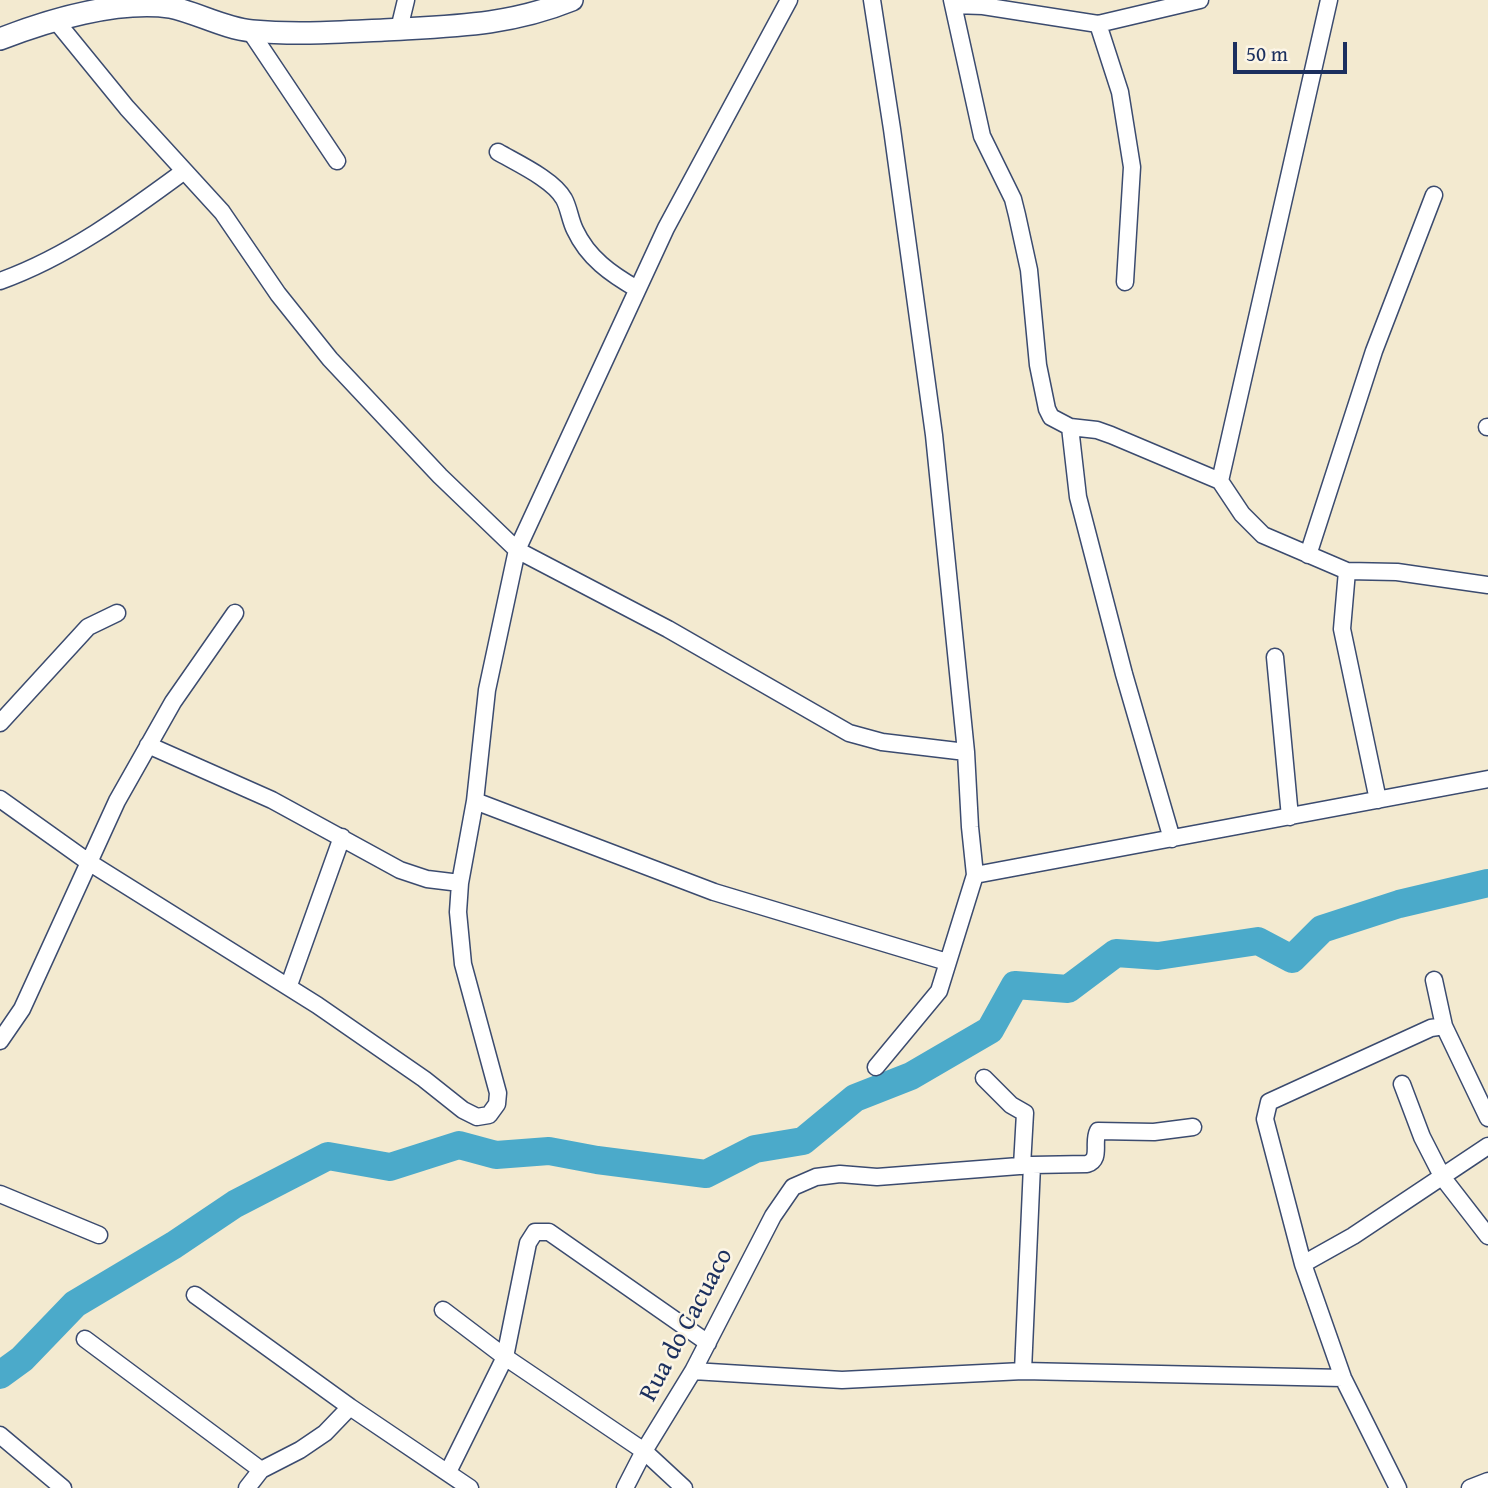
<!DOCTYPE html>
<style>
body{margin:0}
#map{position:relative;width:1488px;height:1488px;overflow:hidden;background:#f3ead0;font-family:"Gentium Book Plus",serif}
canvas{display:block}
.scale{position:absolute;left:1233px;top:42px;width:114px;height:32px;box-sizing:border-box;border:4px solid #1b2f5e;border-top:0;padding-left:9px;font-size:21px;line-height:24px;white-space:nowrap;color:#1b2f5e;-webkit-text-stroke:5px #fcf5e5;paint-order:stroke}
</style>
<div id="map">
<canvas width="1488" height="1488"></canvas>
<div class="scale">50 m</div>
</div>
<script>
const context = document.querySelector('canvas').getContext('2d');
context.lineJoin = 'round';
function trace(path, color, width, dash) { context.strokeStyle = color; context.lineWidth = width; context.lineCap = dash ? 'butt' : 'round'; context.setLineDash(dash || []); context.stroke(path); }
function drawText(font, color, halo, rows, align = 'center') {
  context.font = font + ' "Gentium Book Plus",serif'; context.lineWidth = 5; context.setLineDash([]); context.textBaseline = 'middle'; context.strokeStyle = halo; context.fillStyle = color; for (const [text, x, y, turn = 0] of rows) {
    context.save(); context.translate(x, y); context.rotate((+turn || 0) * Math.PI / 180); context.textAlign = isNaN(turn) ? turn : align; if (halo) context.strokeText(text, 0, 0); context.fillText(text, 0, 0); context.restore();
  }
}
trace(new Path2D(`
 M0,1375L22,1359L75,1304L174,1245L235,1204L328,1156L390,1167L459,1145L496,1155L549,1151L597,1160L706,1174L755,1149L803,1141L855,1098L911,1076L990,1030L1015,985L1068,989L1116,953L1158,956L1258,941L1292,959L1322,929L1399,904L1488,883`), '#4baaca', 28);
const minor = new Path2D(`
 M872,0L892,129L934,435L966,752L970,827L975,875L939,991L876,1067
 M952,0L982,136L1013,199L1017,215L1029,270L1038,365L1047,409L1051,417L1070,427L1097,430L1111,435L1220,481L1242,514L1263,535L1347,571L1397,572L1488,585
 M953,5L983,6L1098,24L1200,0
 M56,21L127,108L222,212L278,294L330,359L440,476L517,550L668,629L849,733L882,742L966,752
 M1098,24L1120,92L1132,167L1125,282
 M399,29L406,0
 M250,31L337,161
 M498,152C517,163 554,180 564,199C569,208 570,220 575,230C588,258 611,274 637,289
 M0,281C67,257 126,214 183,172
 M1070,427L1078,497L1124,674L1172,839
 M1487,427H1488
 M1220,481L1329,0
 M1308,555L1374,351L1434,195
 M1347,571L1342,629L1378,800
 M1275,657L1290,817
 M0,723L88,627L117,613
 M148,745L272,800L400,870L427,879L460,883
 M0,799L87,861L317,1005L424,1079L463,1110L477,1117L489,1115L497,1104L498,1093L463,964L458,912L460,883L475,801L487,690L517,550L666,228L789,0
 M475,801L714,892L947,962
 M975,875L1488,779
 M1434,980L1444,1026L1488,1118
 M289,985L342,837
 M0,1041L22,1009L117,801L173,702L235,613
 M984,1078L1011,1105L1025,1113L1022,1166
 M1402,1084L1422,1137L1443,1178L1488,1236
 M0,1194L99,1235
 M1303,1264L1353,1236L1488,1146
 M195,1295L350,1407L470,1488
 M443,1310L505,1357L644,1451L684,1488
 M85,1339L261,1470
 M693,1371L842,1380L1023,1371L1343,1378
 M1023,1371L1032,1165
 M0,1435L63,1488
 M448,1472L505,1357L528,1243L535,1232H549L708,1343
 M247,1488L261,1470L300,1450L325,1433L350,1407
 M625,1488L644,1451L693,1371L773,1216L793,1187L816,1177L840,1174L877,1177L1032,1165L1087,1164C1102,1159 1092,1143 1098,1131L1154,1132L1193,1127
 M1398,1488L1343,1378L1303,1264L1265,1119L1269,1102L1431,1028L1444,1026
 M1470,1488L1488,1481`);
const tertiary = new Path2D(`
 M0,39C49,20 117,0 170,7C198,13 223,28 252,31C296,35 340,32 384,30C452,26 508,26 572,0`);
trace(minor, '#3b4b6f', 19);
trace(tertiary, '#3b4b6f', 24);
trace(minor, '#fff', 16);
trace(tertiary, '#fff', 21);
drawText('26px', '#1b2f5e', '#fcf5e5', [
 ["Rua do Cacuaco",687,1325,-62]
]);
</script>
